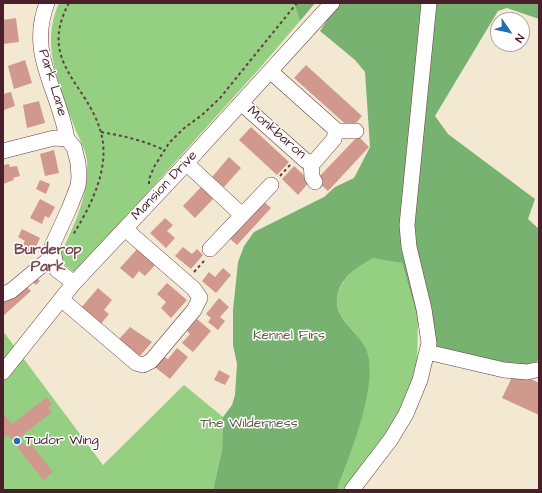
<!DOCTYPE html>
<style>
body{margin:0}
#map{position:relative;width:542px;height:493px;overflow:hidden;background:#f3e9d2;font-family:"Architects Daughter",sans-serif}
canvas{display:block}
.frame{position:absolute;inset:0;border:4px solid #4a1f2b;pointer-events:none}
.north{position:absolute;left:490px;top:12px;width:40px;height:40px;box-sizing:border-box;background:#fff;border:1px solid #b7a5aa;border-radius:50%;rotate:124deg;font-size:11px;font-weight:700;line-height:16px;text-align:center;color:#4a1f2b}
.north::after{content:'';display:block;margin:auto;width:14px;height:18px;background:#1f6fb2;clip-path:polygon(50% 0,100% 100%,50% 72%,0 100%)}
</style>
<div id="map">
<canvas width="542" height="493"></canvas>
<div class="frame"></div>
<div class="north">N</div>
</div>
<script>
const context = document.querySelector('canvas').getContext('2d');
context.lineJoin = 'round';
function fill(path, color) { context.fillStyle = color; context.fill(path, 'evenodd'); }
function trace(path, color, width, dash) { context.strokeStyle = color; context.lineWidth = width; context.lineCap = dash ? 'butt' : 'round'; context.setLineDash(dash || []); context.stroke(path); }
function drawText(font, color, halo, rows, align = 'center') {
  context.font = font + ' "Architects Daughter",sans-serif'; context.lineWidth = 3; context.setLineDash([]); context.textBaseline = 'middle'; context.strokeStyle = halo; context.fillStyle = color; for (const [text, x, y, turn = 0] of rows) {
    context.save(); context.translate(x, y); context.rotate((+turn || 0) * Math.PI / 180); context.textAlign = isNaN(turn) ? turn : align; if (halo) context.strokeText(text, 0, 0); context.fillText(text, 0, 0); context.restore();
  }
}
fill(new Path2D(`
 M59,3H294L300,21L259,69L75,273L58,260C72,229 89,198 87,162C87,153 80,140 76,131C61,90 39,46 59,3Z
 M373,257L402,263L418,320L417,364L414,381L391,430L346,490H337C349,460 378,382 367,351C361,335 335,317 337,300C340,278 356,268 373,257Z
 M3,331L103,465L184,385L223,417L222,450L213,490H3Z`), '#95cf82');
fill(new Path2D(`
 M294,3H315L300,21Z
 M338,3H539V19L507,8L498,11L435,116L448,134L535,199L528,219L539,229V361L519,367L436,348L418,320L402,263L373,258C356,268 339,278 337,300C335,319 361,334 367,351C379,384 349,458 337,490H213L222,450L223,417L232,405L235,395L237,364L233,345V310L238,262L244,246L254,232L324,197L335,187L354,178L370,147L365,72L355,60L320,31Z`), '#78b270');
fill(new Path2D(`
 M16,18L19,42L3,44V20Z
 M25,60L32,83L14,89L8,66Z
 M306,65L362,116L351,129L294,78Z
 M11,92L15,106L4,110L3,94Z
 M39,101L45,123L27,128L23,105Z
 M251,127L289,162L277,175L239,140Z
 M358,136L369,147L328,191L316,180Z
 M54,150L59,173L45,176L40,154Z
 M229,157L241,168L224,187L212,177Z
 M9,164L10,167L17,166L20,176L13,178L14,180L3,184V165Z
 M294,166L310,181L298,195L282,179Z
 M40,180L50,184L46,194L36,189Z
 M201,187L213,199L195,218L183,206Z
 M40,199L55,207L49,218L45,216L42,224L30,218Z
 M262,200L271,208L237,245L228,237Z
 M165,218L173,225L167,231L175,238L166,248L150,233Z
 M22,229L40,238L32,255L20,249L25,241L18,237Z
 M183,247L192,254L197,249L203,255L191,269L175,256Z
 M138,248L156,264L145,276L139,271L133,279L120,268Z
 M223,268L231,275L216,293L202,281L209,272L215,277Z
 M34,276L40,281L36,285L30,280Z
 M167,283L187,300L171,318L161,308L166,302L157,294Z
 M24,284L31,291L3,316V303Z
 M98,288L112,300L104,310L109,314L100,325L80,309Z
 M219,298L229,307L220,317L225,321L218,330L208,322L211,318L206,314Z
 M197,319L211,331L193,352L182,343L190,334L187,331Z
 M130,327L152,342L138,358L119,339Z
 M177,348L188,357L170,379L155,367L164,357L168,359Z
 M219,370L230,376L225,385L214,380Z
 M515,371L539,383V415L502,398Z
 M47,397L52,404L48,408L52,412L19,438L26,447L31,444L53,472L43,480L8,435L3,439V413L12,424Z`), '#d1988d');
const minor = new Path2D(`
 M47,3C27,55 59,89 67,139
 M241,103L306,161L311,162L315,161L334,139L336,130L270,71
 M336,131H356
 M3,151L54,138L67,139L74,147L78,163L79,177L78,186L69,209L52,246L57,270L74,283
 M311,162L312,177L315,182
 M186,163L242,215
 M210,249L271,185
 M3,294L11,291L53,256
 M61,299L136,363L143,365L151,361L194,310L200,298L194,289L125,229
 M427,352L504,370L527,372L536,370
 M3,372L74,283L180,170L332,3
 M352,490L391,439L406,414L420,380L429,343L424,309L409,247L407,225L429,3`);
trace(minor, '#633d44', 16);
trace(new Path2D(`
 M69,3C36,64 91,85 102,137C109,171 90,207 73,235
 M101,132C123,136 143,140 164,150
 M280,176L291,164
 M149,184V179L154,167L169,143L183,129L202,115L220,98L297,3
 M194,272L204,261`), '#633d44', 2, [3, 3]);
trace(minor, '#fff', 15);
for (const [x, y, r, color] of [
 [17,441,4,"#1f6fb2"]
]) { const dot = new Path2D(); dot.arc(x, y, r, 0, 2 * Math.PI); context.fillStyle = color; context.fill(dot); trace(dot, '#fff', 1.5); }
drawText('14px', '#4a1f2b', '#fff', [
 ["Park Lane",52,83,73],
 ["Monkbaron",276,133,41],
 ["Mansion Drive",165,186,-47]
]);
drawText('14px', '#645d49', '#fff', [
 ["Kennel Firs",289,336],
 ["The Wilderness",249,424]
]);
drawText('14px', '#4a1f2b', '#fff', [
 ["Tudor Wing",25,441]
], 'left');
drawText('bold 15px', '#79494d', '#fff', [
 ["Burderop",48,251],
 ["Park",48,268]
]);
</script>
